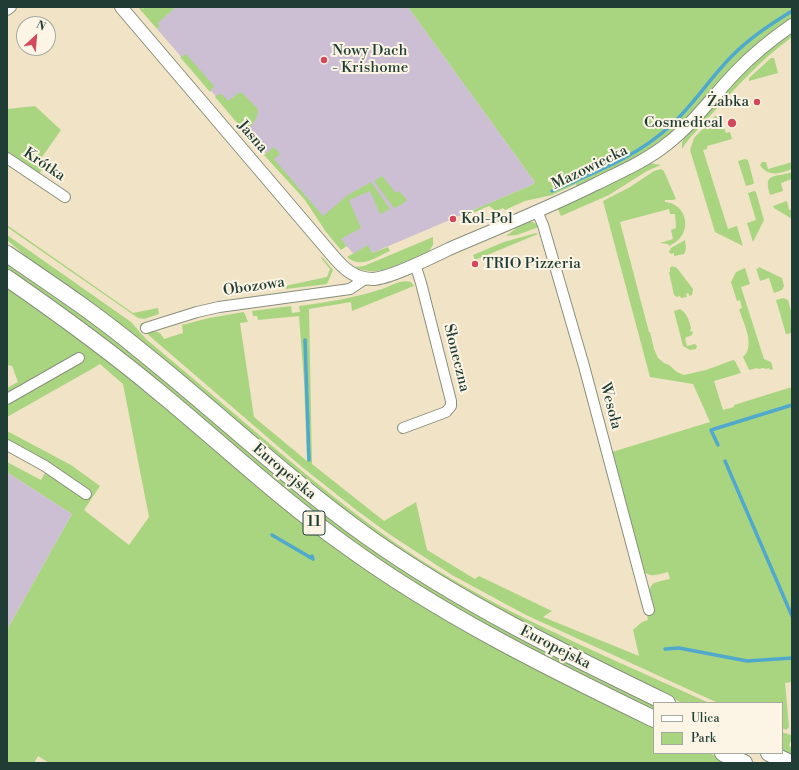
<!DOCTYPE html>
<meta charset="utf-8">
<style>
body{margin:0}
#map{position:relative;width:799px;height:770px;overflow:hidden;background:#f1e3c5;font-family:"Libre Bodoni",serif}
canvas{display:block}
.frame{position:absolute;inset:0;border:8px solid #1f3d34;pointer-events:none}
.legend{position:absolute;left:653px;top:702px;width:130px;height:52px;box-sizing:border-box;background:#fcf5e5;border:1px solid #a4ab9e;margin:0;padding:5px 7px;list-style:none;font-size:12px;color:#1f3d34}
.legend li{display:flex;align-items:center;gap:8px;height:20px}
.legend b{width:20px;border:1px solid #a4ab9e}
.north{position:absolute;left:16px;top:16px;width:40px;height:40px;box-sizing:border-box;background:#fcf5e5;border:1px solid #a4ab9e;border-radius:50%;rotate:26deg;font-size:11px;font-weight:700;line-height:16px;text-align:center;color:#1f3d34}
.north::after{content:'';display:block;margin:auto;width:14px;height:18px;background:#d1495b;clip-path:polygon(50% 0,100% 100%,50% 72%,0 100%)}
</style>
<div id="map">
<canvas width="799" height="770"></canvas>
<div class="frame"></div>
<ul class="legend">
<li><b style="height:5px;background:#fff"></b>Ulica</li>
<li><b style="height:11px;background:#a9d581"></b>Park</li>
</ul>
<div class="north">N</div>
</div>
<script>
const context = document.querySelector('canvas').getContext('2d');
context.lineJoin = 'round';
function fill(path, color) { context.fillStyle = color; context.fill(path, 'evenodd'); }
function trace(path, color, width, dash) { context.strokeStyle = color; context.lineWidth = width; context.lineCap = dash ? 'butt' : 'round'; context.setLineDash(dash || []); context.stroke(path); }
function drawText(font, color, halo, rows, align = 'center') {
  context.font = font + ' "Libre Bodoni",serif'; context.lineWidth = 4; context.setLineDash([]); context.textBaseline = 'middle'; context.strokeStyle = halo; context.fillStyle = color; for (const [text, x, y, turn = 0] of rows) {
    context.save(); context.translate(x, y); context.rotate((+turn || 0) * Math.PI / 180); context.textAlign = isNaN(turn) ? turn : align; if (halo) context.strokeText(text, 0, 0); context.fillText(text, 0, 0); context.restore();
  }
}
fill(new Path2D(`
 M176,7H408L535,182L532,185L358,259L157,29L160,27L157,23Z
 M7,472L72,514L7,630Z`), '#ccbfd4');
fill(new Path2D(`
 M138,7H141L143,9L145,7H176L158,23L160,27L157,29Z
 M408,7H792V18C770,33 749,49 731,68C713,87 698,109 678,127C649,153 612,169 577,187L576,184L552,195L525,201L505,210L503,208L496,211L489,206L466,216L464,214L532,185L535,182Z
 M792,33V37C759,61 736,88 708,118C699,129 689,137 682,149V143L684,138L749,67L777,43Z
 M186,54L214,86L210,92L180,57Z
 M771,58H774L778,73L749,81V78Z
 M240,92L242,93L258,109C258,118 253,124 247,131H244L215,97L217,95L222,94L228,101Z
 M35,106L61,130L40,160L46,164L39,174L7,153V109Z
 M715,116H719V118L722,122L726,133L730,132L732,139L707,146V149L703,150L728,229L737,226L743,246L715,232L690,150L694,138Z
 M274,147L280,154L274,159L323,216L348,195L371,182L390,209L380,214L370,191L349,200L361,228L341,239L347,246L341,250L326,232L305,200L264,155Z
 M745,159L748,160L754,183L753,184L746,186L738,161Z
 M762,162H766L768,169L792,162V169C780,174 768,177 760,165Z
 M648,163L661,165L647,171L609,195L561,216L558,209L608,185Z
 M661,169L664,171L676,199L673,200H665V202C684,203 692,226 679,239C677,242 672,244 669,246L668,244L660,243L673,239L671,230L676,228L675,214H670L669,209L620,222L649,332H650L654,349L658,358L664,363L669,365L677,372L684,375L706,370L733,360L735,361L741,373L714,381L723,410L734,407V405L792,387V682L785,683L789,727L786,730L782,728V703H718L526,615L452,575L389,534L355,509L302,467L145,332L140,326L141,323H143L148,333C156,330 160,331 164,339L183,333L182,325L209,318L244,312L248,322L240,323L254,417L307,461L304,381L299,316L258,320L257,316H253L252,311L291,306L292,313L300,312L299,306C329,302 353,298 382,289C391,286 401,279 411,282L414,286L352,311L351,302L309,309L312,464L384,521L416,502L427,550L475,579L479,576L552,611L543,617L639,656L633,630L642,622L648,620C646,612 646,588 654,583C659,581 665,580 670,579L668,572C659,574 652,578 644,572L612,452L710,422L693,384L650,377L603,201L630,187L654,171Z
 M792,172V179L781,183L783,191L770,195C763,172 774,178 792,172Z
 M382,176L396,193L399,191L407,200L401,205L394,208L374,181Z
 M754,191L756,192L764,220L753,242L747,223L756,220L748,193Z
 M787,201L789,210L792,209V219L774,208L773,206Z
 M529,221L535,223L539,227L517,235L506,236L522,224Z
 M7,225L133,313L158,308L159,314L144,319L138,318L7,227Z
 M536,233L538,234L475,260L473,255L504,242Z
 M7,235L131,322L146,339C179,367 212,394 244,422C310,478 375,534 450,578C532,626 622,663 709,703H682L567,646L448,582L349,516L36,265L7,240Z
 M433,237V245L429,251C423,255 416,257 409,260C388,269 376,276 354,267L364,266Z
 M685,240L686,249L684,254L674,256V253L671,254L669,252L671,248Z
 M368,245L372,253L388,247L390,251C374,258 361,269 347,257Z
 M322,257L333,270L327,284L286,289L285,286L327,277L330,269L321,258Z
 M7,260L107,332L319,509L654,703V712L463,614L349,541L48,298L7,270Z
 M672,266L677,268L693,289L692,295L689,296V294L687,293L686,295L687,297L681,298L680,296L677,297L674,295L669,272H670V268Z
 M759,267L782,278L784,286L782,290L774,293L769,278L760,281L756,268L758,269Z
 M745,268L750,284L741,287L764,359L771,362L773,369L770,370L769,368L765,369L764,368L758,369L757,368L749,370L743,357C756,346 743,322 739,309L742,308L740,300L737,301L731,282L736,272Z
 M7,285L92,346L306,524L654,726V753H709L730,763H49L38,756L34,763H7V630L72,514L7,472V462L41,480L45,473L83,498L89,490C62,471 37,453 7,439V431L71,465L100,486L84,510L129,545L149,517L123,384L100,364L90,370L7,417V404L81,363L76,354L7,393V388L18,382L12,366L7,365Z
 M783,298L788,300L792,315V333L786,334L776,300Z
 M680,309C687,313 689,320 691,328L690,331L693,332L692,335L685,338L687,346L695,344L697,346L696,349L690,350L683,346L674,311Z
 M782,732L791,735L792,739L789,745L792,749V757L782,752Z`), '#a9d581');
trace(new Path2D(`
 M552,191C593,173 635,158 669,127C693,106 709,79 731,57C749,38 770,25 792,11
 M305,340L309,460
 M718,445L711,430L792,405
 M725,461L792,616
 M272,535L313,559L312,556
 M665,649L679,648L747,661L792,658`), '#50a8cd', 3.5);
const minor = new Path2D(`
 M7,10L11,7
 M7,158L65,197
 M537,211L543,225L584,366L649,610
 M146,328L197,312L219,307L343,290L350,289L365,279
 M7,399L79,358
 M403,428L446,412L451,406V401L421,283L415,264
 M7,445L45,466L86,494`);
const tertiary = new Path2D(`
 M121,7L333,256C344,269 355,279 373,279C391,278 432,257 449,249C498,228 548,208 596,184C620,172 646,161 667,144C694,123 713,96 736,72C753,54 772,39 792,25`);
const primary = new Path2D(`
 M7,254C51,284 96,314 137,348C215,410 287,479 368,537C461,603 564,653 667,703
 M7,278C59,314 110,351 159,392C221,443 279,498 345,545C441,615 547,667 654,719
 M723,753L744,763
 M769,753L790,763`);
trace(minor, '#88907c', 12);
trace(tertiary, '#88907c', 14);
trace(primary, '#88907c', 18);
trace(minor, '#fff', 10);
trace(tertiary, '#fff', 12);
trace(primary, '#fff', 16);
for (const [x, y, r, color] of [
 [324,60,4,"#d1495b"],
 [757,102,4,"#d1495b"],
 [732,123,5,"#d1495b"],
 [453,219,4,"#d1495b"],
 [475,264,4,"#d1495b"]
]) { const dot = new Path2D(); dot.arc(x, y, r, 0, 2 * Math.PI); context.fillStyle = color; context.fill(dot); trace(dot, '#fcf5e5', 1.5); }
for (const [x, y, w] of [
 [314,523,22]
]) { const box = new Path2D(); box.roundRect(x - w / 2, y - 12, w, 24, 3); context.fillStyle = '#fcf5e5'; context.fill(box); trace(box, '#1f3d34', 1); }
drawText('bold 14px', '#1f3d34', null, [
 ["11",314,523]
]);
drawText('15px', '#1f3d34', '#fcf5e5', [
 ["Nowy Dach",332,51],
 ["- Krishome",332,68],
 ["Żabka",749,102,"right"],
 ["Cosmedical",723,123,"right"],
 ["Kol-Pol",461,219],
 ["TRIO Pizzeria",483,264]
], 'left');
drawText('15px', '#1f3d34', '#fcf5e5', [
 ["Jasna",252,137,49],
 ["Krótka",44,165,34],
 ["Mazowiecka",590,168,-26],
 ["Obozowa",254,287,-8],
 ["Słoneczna",456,358,76],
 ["Wesoła",610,406,75],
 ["Europejska",284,472,40],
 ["Europejska",555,648,27]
]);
</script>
